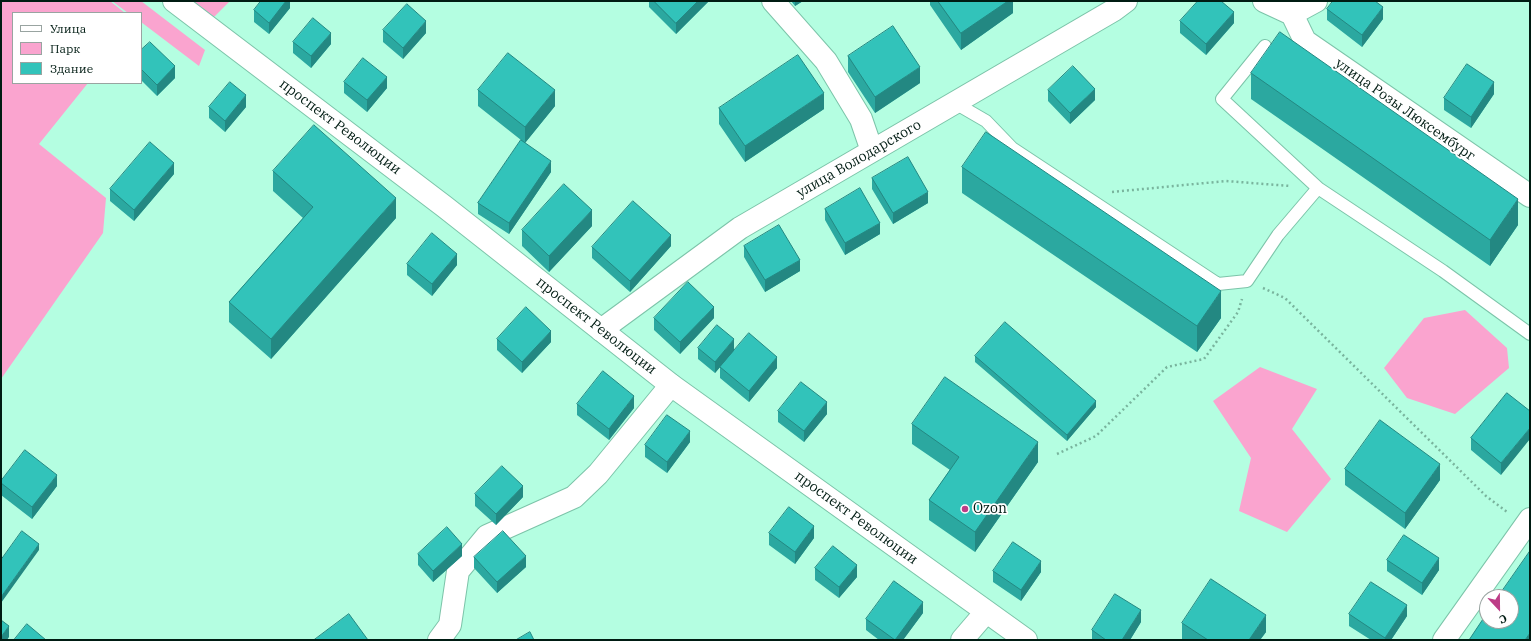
<!DOCTYPE html>
<meta charset="utf-8">
<style>
body{margin:0}
#map{position:relative;width:1531px;height:641px;overflow:hidden;background:#b4fee1;font-family:"IBM Plex Serif",serif}
canvas{display:block}
.frame{position:absolute;inset:0;border:2px solid #001c13;pointer-events:none}
.legend{position:absolute;left:12px;top:12px;width:130px;height:72px;box-sizing:border-box;background:#fff;border:1px solid #99a4a1;margin:0;padding:5px 7px;list-style:none;font-size:12px;color:#001c13}
.legend li{display:flex;align-items:center;gap:8px;height:20px}
.legend b{width:20px;border:1px solid #99a4a1}
.north{position:absolute;left:1479px;top:589px;width:40px;height:40px;box-sizing:border-box;background:#fff;border:1px solid #99a4a1;border-radius:50%;rotate:158deg;font-size:11px;font-weight:700;line-height:16px;text-align:center;color:#001c13}
.north::after{content:'';display:block;margin:auto;width:14px;height:18px;background:#bd3d87;clip-path:polygon(50% 0,100% 100%,50% 72%,0 100%)}
</style>
<div id="map">
<canvas width="1531" height="641"></canvas>
<div class="frame"></div>
<ul class="legend">
<li><b style="height:5px;background:#fff"></b>Улица</li>
<li><b style="height:11px;background:#faa4cf"></b>Парк</li>
<li><b style="height:11px;background:#32c3ba"></b>Здание</li>
</ul>
<div class="north">С</div>
</div>
<script>
const context = document.querySelector('canvas').getContext('2d');
context.lineJoin = 'round';
function fill(path, color) { context.fillStyle = color; context.fill(path, 'evenodd'); }
function trace(path, color, width, dash) { context.strokeStyle = color; context.lineWidth = width; context.lineCap = dash ? 'butt' : 'round'; context.setLineDash(dash || []); context.stroke(path); }
function drawText(font, color, halo, rows, align = 'center') {
  context.font = font + ' "IBM Plex Serif",serif'; context.lineWidth = 3.5; context.setLineDash([]); context.textBaseline = 'middle'; context.strokeStyle = halo; context.fillStyle = color; for (const [text, x, y, turn = 0] of rows) {
    context.save(); context.translate(x, y); context.rotate((+turn || 0) * Math.PI / 180); context.textAlign = isNaN(turn) ? turn : align; if (halo) context.strokeText(text, 0, 0); context.fillText(text, 0, 0); context.restore();
  }
}
fill(new Path2D(`
 M1,1H110L125,13H13V83H88L39,144L106,198L103,233L1,379Z
 M112,1H141L205,50L199,66L141,22V13H128Z
 M192,1H230L214,17Z
 M1465,310L1507,348L1509,368L1455,414L1407,398L1384,368L1424,318Z
 M1260,367L1317,389L1292,429L1331,479L1287,532L1239,511L1251,458L1213,401Z`), '#faa4cf');
const service = new Path2D(`
 M1265,46L1222,99L1318,188
 M955,103L986,121L1012,148L1218,284L1247,281L1278,235L1318,188L1443,271L1530,334`);
const minor = new Path2D(`
 M773,1L826,61L861,119L872,151
 M1264,1L1292,14L1316,1
 M1292,14L1305,41L1530,196
 M601,330L740,228L1114,10L1126,1
 M439,640L450,625L458,571L487,536L574,497L598,474L671,385
 M962,640L986,612`);
const tertiary = new Path2D(`
 M174,1L445,207L671,385L1026,640
 M1444,640L1530,519`);
trace(service, '#7cc4a9', 14);
trace(minor, '#7cc4a9', 24);
trace(tertiary, '#7cc4a9', 24);
trace(new Path2D(`
 M1112,192L1226,181L1290,186
 M1263,288L1285,298L1486,496L1507,512
 M1057,454L1096,436L1167,367L1204,359L1238,312L1242,299`), '#79b49d', 2.5, [2, 3]);
trace(service, '#fff', 12);
trace(minor, '#fff', 22);
trace(tertiary, '#fff', 22);
fill(new Path2D(`
 M290,1V8L269,34L254,22V10Z
 M649,1H709L676,34L649,7Z
 M791,1H803L795,6Z
 M930,1H1013V13L961,50L930,5Z
 M1327,9L1383,19L1362,47L1327,20Z
 M1180,21L1234,23L1206,55L1180,33Z
 M383,30L426,33L403,59L383,42Z
 M293,42L331,44L311,68L293,53Z
 M141,50L175,78L157,96L141,80Z
 M848,56L920,83L875,113L848,72Z
 M1251,73L1518,225L1490,266L1251,99Z
 M344,82L387,88L367,112L344,93Z
 M478,90L555,106L525,143L551,172L509,234L478,214V203L521,140L478,106Z
 M1048,90L1095,100L1070,124L1048,101Z
 M1494,94L1471,128L1444,110V98Z
 M209,107H246L225,132L209,118Z
 M719,108L824,109L745,162L719,124Z
 M962,167L1221,318L1197,352L962,193Z
 M273,171L396,218L271,359L229,322V302L303,218L273,191Z
 M174,174L134,221L110,201V189Z
 M872,178L928,203L893,224L872,189Z
 M825,209L880,234L845,255L825,220Z
 M592,226L549,272L522,246V230Z
 M671,246L630,292L592,258V247Z
 M744,246L800,271L765,292L744,257Z
 M407,264L457,265L432,296L407,275Z
 M654,318H714L680,354L654,330Z
 M497,339L551,342L522,373L497,350Z
 M698,348L734,350L777,368L749,402L720,378V367L730,355L715,373L698,359Z
 M975,356L1096,407L1067,441L975,362Z
 M1507,393L1501,475L1471,450V438Z
 M577,404L634,408L609,440L577,415Z
 M778,411L827,414L804,442L778,422Z
 M912,424L1038,462L975,552L929,520V500L950,470L912,444Z
 M690,442L667,473L645,457V445Z
 M1345,469L1440,480L1405,529L1345,485Z
 M1,481L57,486L32,519L1,495Z
 M475,494L523,497L496,525L475,506Z
 M769,533L814,538L795,564L769,545Z
 M418,554L462,556L433,582L418,565Z
 M474,557L526,567L497,593L474,568Z
 M1387,560L1439,570L1422,595L1387,571Z
 M815,568L857,577L839,598L815,580Z
 M993,571L1041,572L1021,601L993,582Z
 M923,613L903,640H879L866,630V619Z
 M1349,614L1407,616L1391,640H1371L1349,626Z
 M1141,622L1130,640H1092V630Z
 M1182,623L1266,632L1260,640H1184L1182,639Z`), '#2ba8a0');
fill(new Path2D(`
 M286,1H290V8L269,34V23Z
 M698,1H709L676,34V23Z
 M795,1H803L795,6Z
 M1008,1H1013V13L961,50V33Z
 M1383,7V19L1362,47V35Z
 M1234,12V23L1206,55V44Z
 M426,21V33L403,59V48Z
 M331,33V44L311,68V56Z
 M175,66V78L157,96V85Z
 M920,67V83L875,113V97Z
 M387,77V88L367,112V100Z
 M1494,82V94L1471,128V117Z
 M1095,89V100L1070,124V113Z
 M555,90V106L525,143V127Z
 M824,93V109L745,162V146Z
 M246,95V107L225,132V121Z
 M551,161V172L509,234V223Z
 M174,163V174L134,221V210Z
 M928,192V203L893,224V213Z
 M396,198V218L271,359V339Z
 M1518,199V225L1490,266V240Z
 M592,210V226L549,272V256Z
 M880,223V234L845,255V243Z
 M671,235V246L630,292V281Z
 M457,254V265L432,296V284Z
 M800,260V271L765,292V280Z
 M1221,291V318L1197,352V326Z
 M714,307V318L680,354V342Z
 M551,331V342L522,373V362Z
 M734,339V351L715,373V362Z
 M777,357V368L749,402V391Z
 M634,396V408L609,440V429Z
 M1096,401V407L1067,441V435Z
 M827,402V414L804,442V431Z
 M1530,428V439L1501,475V463Z
 M690,431V442L667,473V462Z
 M1038,442V462L975,552V532Z
 M1440,464V480L1405,529V513Z
 M57,475V486L32,519V507Z
 M523,486V497L496,525V514Z
 M814,526V538L795,564V552Z
 M39,544V550L1,603V597Z
 M462,544V556L433,582V571Z
 M526,556V567L497,593V582Z
 M1439,558V570L1422,595V583Z
 M1041,561V572L1021,601V590Z
 M857,565V577L839,598V587Z
 M923,602V613L903,640H895Z
 M1407,605V616L1391,640H1385V638Z
 M1141,610V622L1130,640H1122Z
 M1266,615V632L1260,640H1249Z
 M9,626V637L7,640H1V637Z
 M1530,633V640H1525Z`), '#238882');
const building = new Path2D(`
 M261,1H286L269,23L254,10Z
 M654,1H698L676,23Z
 M938,1H1008L961,33Z
 M1198,1H1221L1234,12L1206,44L1180,21Z
 M1333,1H1375L1383,7L1362,35L1327,9Z
 M407,4L426,21L403,48L383,30Z
 M313,18L331,33L311,56L293,42Z
 M893,26L920,67L875,97L848,56Z
 M1280,32L1518,199L1490,240L1251,73Z
 M150,42L175,66L157,85L141,69V50Z
 M508,53L555,90L525,127L478,90Z
 M798,55L824,93L745,146L719,108Z
 M363,58L387,77L367,100L344,82Z
 M1467,64L1494,82L1471,117L1444,98Z
 M1073,66L1095,89L1070,113L1048,90Z
 M230,82L246,95L225,121L209,107Z
 M314,125L396,198L271,339L229,302L313,207L273,171Z
 M986,132L1221,291L1197,326L962,167Z
 M521,140L551,161L509,223L478,203Z
 M150,142L174,163L134,210L110,189Z
 M908,157L928,192L893,213L872,178Z
 M564,184L592,210L549,256L522,230Z
 M860,188L880,223L845,243L825,209Z
 M633,201L671,235L630,281L592,247Z
 M779,225L800,260L765,280L744,246Z
 M432,233L457,254L432,284L407,264Z
 M688,282L714,307L680,342L654,318Z
 M526,307L551,331L522,362L497,339Z
 M1005,322L1096,401L1067,435L975,356Z
 M717,325L734,339L715,362L698,348Z
 M749,333L777,357L749,391L720,367Z
 M603,371L634,396L609,429L577,404Z
 M945,377L1038,442L975,532L929,500L959,457L912,424Z
 M801,382L827,402L804,431L778,411Z
 M1507,393L1530,411V428L1501,463L1471,438Z
 M667,415L690,431L667,462L645,445Z
 M1380,420L1440,464L1405,513L1345,469Z
 M25,450L57,475L32,507L1,483V481Z
 M502,466L523,486L496,514L475,494Z
 M789,507L814,526L795,552L769,533Z
 M447,527L462,544L433,571L418,554Z
 M22,531L39,544L1,597V560Z
 M503,531L526,556L497,582L474,557Z
 M1404,535L1439,558L1422,583L1387,560Z
 M1013,542L1041,561L1021,590L993,571Z
 M833,546L857,565L839,587L815,568Z
 M1530,551V633L1525,640H1469L1487,613V621H1511V597H1498Z
 M1211,579L1266,615L1249,640H1208L1182,623Z
 M894,581L923,602L895,640L866,619Z
 M1371,582L1407,605L1385,638L1349,614Z
 M1115,594L1141,610L1122,640H1106L1092,630Z
 M349,614L368,640H314Z
 M1,620L9,626L1,637Z
 M27,624L46,640H14Z
 M530,632L534,640H516Z`);
fill(building, '#32c3ba');
trace(building, '#238882', 1);
for (const [x, y, r, color] of [
 [965,509,4,"#bd3d87"]
]) { const dot = new Path2D(); dot.arc(x, y, r, 0, 2 * Math.PI); context.fillStyle = color; context.fill(dot); trace(dot, '#fff', 1.5); }
drawText('14px', '#001c13', '#fff', [
 ["улица Розы Люксембург",1405,110,35],
 ["проспект Революции",340,127,37],
 ["улица Володарского",859,159,-30],
 ["проспект Революции",596,326,38],
 ["проспект Революции",856,518,36]
]);
drawText('14px', '#001c13', '#fff', [
 ["Ozon",973,509]
], 'left');
</script>
